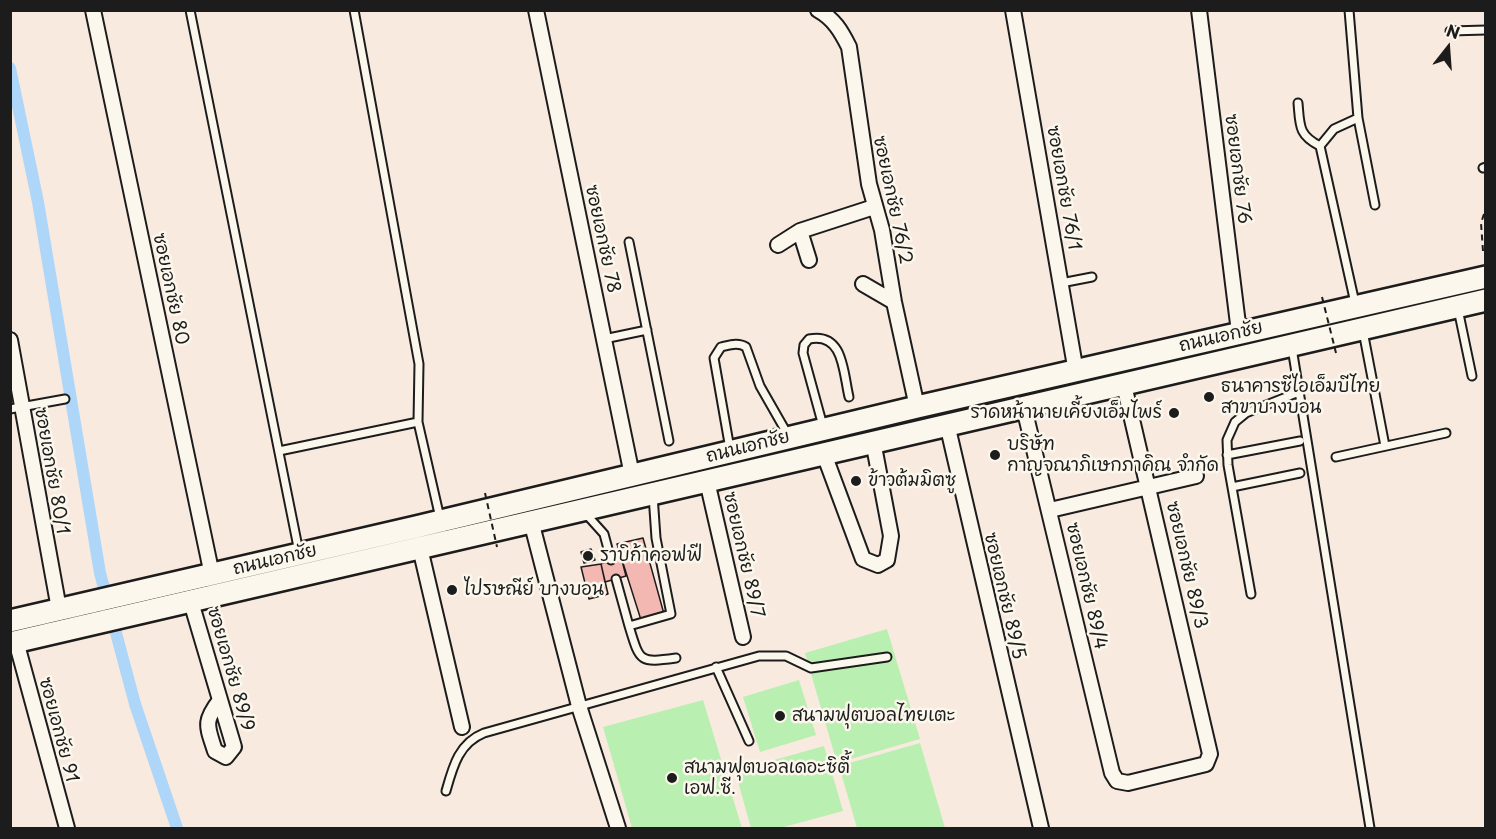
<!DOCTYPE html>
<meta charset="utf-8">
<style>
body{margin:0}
#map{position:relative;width:1496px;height:839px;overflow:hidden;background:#f9eae0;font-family:"Playpen Sans",sans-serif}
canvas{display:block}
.frame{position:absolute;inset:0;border:12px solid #1c1c1c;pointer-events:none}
.north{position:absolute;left:1418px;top:18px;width:60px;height:60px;-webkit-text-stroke:4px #fbf7ec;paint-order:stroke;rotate:17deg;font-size:16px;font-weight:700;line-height:24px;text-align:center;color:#1c1c1c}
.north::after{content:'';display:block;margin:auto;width:21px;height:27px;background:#1c1c1c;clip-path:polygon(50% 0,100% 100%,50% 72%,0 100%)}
</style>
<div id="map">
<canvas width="1496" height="839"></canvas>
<div class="frame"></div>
<div class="north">N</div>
</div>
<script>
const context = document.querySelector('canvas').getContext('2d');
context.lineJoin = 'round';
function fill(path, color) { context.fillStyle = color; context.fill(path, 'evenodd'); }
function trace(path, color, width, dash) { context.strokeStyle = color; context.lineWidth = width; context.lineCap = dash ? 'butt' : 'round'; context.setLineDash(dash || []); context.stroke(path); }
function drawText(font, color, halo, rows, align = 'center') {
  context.font = font + ' "Playpen Sans","Playpen Sans Thai",sans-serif'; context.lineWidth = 5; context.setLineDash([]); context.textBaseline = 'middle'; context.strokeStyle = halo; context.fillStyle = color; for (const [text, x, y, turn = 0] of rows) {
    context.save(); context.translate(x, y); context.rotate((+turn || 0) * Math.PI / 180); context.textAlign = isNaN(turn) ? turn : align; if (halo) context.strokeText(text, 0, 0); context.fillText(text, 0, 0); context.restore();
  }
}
fill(new Path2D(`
 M887,629L920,739L837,763L805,653Z
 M799,680L816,735L760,752L743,697Z
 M703,700L742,828H632L603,727Z
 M920,743L945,828H857L839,766Z
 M824,746L843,811L780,828H751L735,771Z`), '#b9efb1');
trace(new Path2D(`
 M10,68L38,202L100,573L135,704L177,828`), '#aed6f8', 12);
const building = new Path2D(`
 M643,538L664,614L641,620L617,544Z
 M591,549L595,560L584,563L581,552Z
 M621,557L626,576L605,582L601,564Z
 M601,564L608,594L589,599L581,567Z`);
fill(building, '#f3b8b1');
trace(building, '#1c1c1c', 1.5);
const service = new Path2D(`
 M190,10L299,552
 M354,10L419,364L418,422L440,518
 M1349,10L1358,118L1334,129L1320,146L1355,303
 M1450,31L1486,30
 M1298,103C1300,125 1298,135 1320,146
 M1358,118L1375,205
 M1483,168L1486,167
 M629,242L669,441
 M1061,283L1092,277
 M1458,309L1472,376
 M1363,331L1385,446
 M604,339L647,330
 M1292,348L1370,828
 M10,409L65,399
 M823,426L803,353L804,345L809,339C844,332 843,372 849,397
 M730,449L714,358L721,347C730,345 738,342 746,347L760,386L788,435
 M279,451L418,422
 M1227,455L1300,441
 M1336,457L1446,433
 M1232,487L1300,473
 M586,514L604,534L611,560
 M616,579L629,626L671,614L656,538L653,495
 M1251,594L1228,465L1227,440L1235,422L1246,413L1299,392
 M629,626C640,662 639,663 676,658
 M716,667L749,741
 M446,791C453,766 459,743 484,733L759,656H786L811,668L887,657`);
const minor = new Path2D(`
 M93,10L212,575
 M536,10L632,475
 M818,10C834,19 841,31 849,47L869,184L882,230L894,302L917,407
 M1013,10L1076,372
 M1199,10L1239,332
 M800,231L809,260
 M778,245L800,231L874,207
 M863,284L894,302
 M10,340L59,609
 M1024,408L1112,773L1117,781L1128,783L1206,764L1210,754L1124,385
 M947,424L1041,828
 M824,454L863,559L878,565L887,560L891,536L873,441
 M707,481L743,637
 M1050,510L1196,476
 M531,521L579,706L618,828
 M420,548L462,727
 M191,602L234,747L226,757L215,751C207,726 203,722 220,700
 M16,641L67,828`);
const primary = new Path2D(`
 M10,621L416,527L917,407L1486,277
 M10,643L1486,300`);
trace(service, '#1c1c1c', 11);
trace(minor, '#1c1c1c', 18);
trace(primary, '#1c1c1c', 26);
trace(new Path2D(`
 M1483,251L1481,223L1486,208`), '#1c1c1c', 2, [6, 4.5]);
trace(service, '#fbf7ec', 7);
trace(minor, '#fbf7ec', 14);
trace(primary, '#fbf7ec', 21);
trace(new Path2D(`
 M1322,297L1336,353
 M485,493L497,547`), '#1c1c1c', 2, [6, 4.5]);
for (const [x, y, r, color] of [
 [1209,397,6,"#1c1c1c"],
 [1174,413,6,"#1c1c1c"],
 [995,455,6,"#1c1c1c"],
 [856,481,6,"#1c1c1c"],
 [588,556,6,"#1c1c1c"],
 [452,590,6,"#1c1c1c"],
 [780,716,6,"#1c1c1c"],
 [672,778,6,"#1c1c1c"]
]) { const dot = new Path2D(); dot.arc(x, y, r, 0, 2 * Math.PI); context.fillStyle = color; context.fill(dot); trace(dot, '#fbf7ec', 2); }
drawText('18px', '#1c1c1c', '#fbf7ec', [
 ["ซอยเอกชัย 76",1237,169,83],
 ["ซอยเอกชัย 76/1",1063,188,80],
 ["ซอยเอกชัย 76/2",892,200,78],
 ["ซอยเอกชัย 78",602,239,78],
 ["ซอยเอกชัย 80",170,289,78],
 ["ถนนเอกชัย",1221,337,-13],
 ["ถนนเอกชัย",748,447,-14],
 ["ซอยเอกชัย 80/1",51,471,80],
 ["ซอยเอกชัย 89/7",743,555,77],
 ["ถนนเอกชัย",275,560,-13],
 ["ซอยเอกชัย 89/3",1186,565,77],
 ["ซอยเอกชัย 89/4",1086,586,77],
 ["ซอยเอกชัย 89/5",1004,596,77],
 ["ซอยเอกชัย 89/9",230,669,74],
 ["ซอยเอกชัย 91",58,730,75]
]);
drawText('18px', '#1c1c1c', '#fbf7ec', [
 ["ธนาคารซีไอเอ็มบีไทย",1221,387],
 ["สาขาบางบอน",1221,408],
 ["ราดหน้านายเคี้ยงเอ็มไพร์",1162,413,"right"],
 ["บริษัท",1007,445],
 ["กาญจณาภิเษกภาคิณ จำกัด",1007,466],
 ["ข้าวต้มมิตซู",868,481],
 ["ราบิก้าคอฟฟี",600,556],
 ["ไปรษณีย์ บางบอน",464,590],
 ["สนามฟุตบอลไทยเตะ",792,716],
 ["สนามฟุตบอลเดอะซิตี้",684,768],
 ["เอฟ.ซี.",684,789]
], 'left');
</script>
